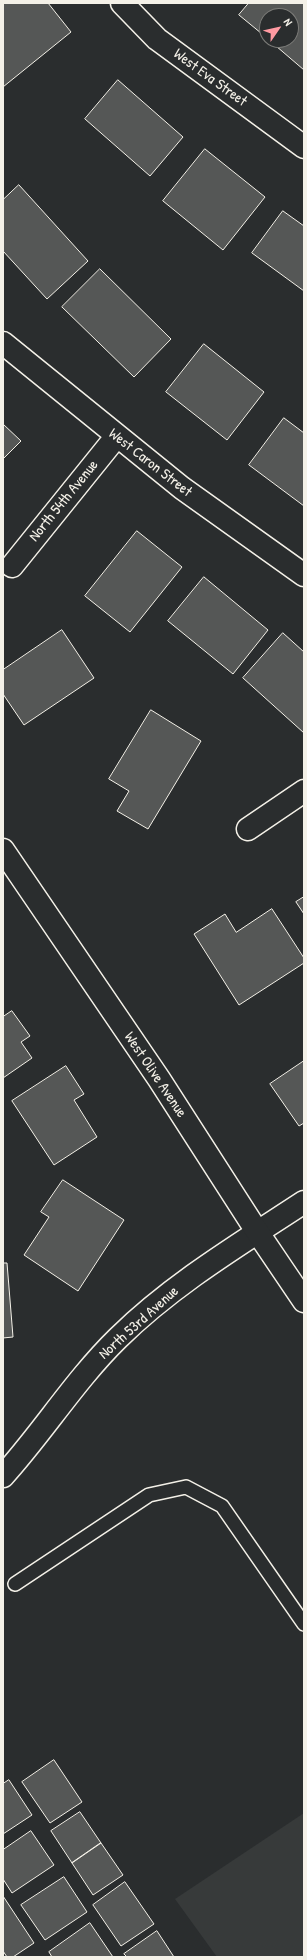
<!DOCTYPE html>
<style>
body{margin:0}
#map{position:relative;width:307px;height:1960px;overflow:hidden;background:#2a2d2e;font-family:"Patrick Hand",sans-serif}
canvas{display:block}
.frame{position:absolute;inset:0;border:4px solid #f4f1e8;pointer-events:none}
.north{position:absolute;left:259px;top:8px;width:40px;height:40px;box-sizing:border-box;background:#2a2d2e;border:1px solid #7b7b78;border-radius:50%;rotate:56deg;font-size:11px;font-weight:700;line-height:16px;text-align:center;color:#f4f1e8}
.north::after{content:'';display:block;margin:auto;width:14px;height:18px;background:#ff9aa2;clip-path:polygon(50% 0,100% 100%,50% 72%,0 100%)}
</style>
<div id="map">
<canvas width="307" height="1960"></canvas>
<div class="frame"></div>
<div class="north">N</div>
</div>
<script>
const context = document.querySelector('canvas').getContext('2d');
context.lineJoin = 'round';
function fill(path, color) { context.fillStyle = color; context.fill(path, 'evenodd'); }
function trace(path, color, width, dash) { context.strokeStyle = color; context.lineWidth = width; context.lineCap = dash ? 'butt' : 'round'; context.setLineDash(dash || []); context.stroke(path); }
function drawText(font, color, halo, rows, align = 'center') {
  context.font = font + ' "Patrick Hand",sans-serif'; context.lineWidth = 3; context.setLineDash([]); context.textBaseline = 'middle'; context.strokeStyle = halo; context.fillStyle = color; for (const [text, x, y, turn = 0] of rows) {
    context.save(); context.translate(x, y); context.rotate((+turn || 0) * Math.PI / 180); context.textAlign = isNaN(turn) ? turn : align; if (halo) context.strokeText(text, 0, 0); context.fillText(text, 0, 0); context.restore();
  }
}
fill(new Path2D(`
 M304,1813V1957H217L175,1899Z`), '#373a3a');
const building = new Path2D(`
 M3,3H48L71,32L3,87Z
 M249,3H304V70L269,40H291V16H267V38L239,15Z
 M118,80L183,137L150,176L85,119Z
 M205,149L265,197L223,250L163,201Z
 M19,185L88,261L47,299L3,251V200Z
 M283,211L304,226V291L252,253Z
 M100,269L171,339L134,377L62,307Z
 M204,344L264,392L227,440L166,392Z
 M284,418L304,433V506L249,465Z
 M3,424L21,441L3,459Z
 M137,531L182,567L130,632L85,596Z
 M204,577L268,630L233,674L168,621Z
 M62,630L94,678L24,725L3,694V670Z
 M283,633L304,652V733L243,678Z
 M151,710L201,741L148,829L117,811L129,791L109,779Z
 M304,897V914L296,902Z
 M272,909L304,958V963L239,1005L194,934L225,914L236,932Z
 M12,1011L30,1036L21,1042L32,1058L3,1078V1017Z
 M304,1061V1123L299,1126L270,1084Z
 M66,1066L84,1094L74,1100L97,1137L54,1165L12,1101Z
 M63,1180L124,1220L78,1291L24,1255L49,1217L41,1212Z
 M3,1263H7L13,1337L3,1338Z
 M54,1760L82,1802L50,1823L22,1782Z
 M9,1780L32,1815L3,1834V1784Z
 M80,1812L101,1843L72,1863L51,1831Z
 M31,1831L54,1865L12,1893L3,1879V1850Z
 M101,1843L123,1875L93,1895L72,1863Z
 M64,1877L87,1912L45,1940L21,1905Z
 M125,1882L154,1924L121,1946L93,1905Z
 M3,1896L34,1943L13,1957H7L3,1951Z
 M90,1923L113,1957H52L49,1952Z
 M157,1931L174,1957H127L124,1954Z`);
fill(building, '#555756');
trace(building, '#f4f1e8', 1);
const service = new Path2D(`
 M15,1584L149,1495L186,1487L222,1506L304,1624`);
const minor = new Path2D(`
 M122,3L157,39L304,147
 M3,343L182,488L304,575
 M12,566L116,437
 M248,829L304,791`);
const tertiary = new Path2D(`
 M3,1476C43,1432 75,1380 118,1338C173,1284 240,1244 304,1202`);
const secondary = new Path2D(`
 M3,850L159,1079L258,1233L304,1301`);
trace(service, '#f4f1e8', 16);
trace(minor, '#f4f1e8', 25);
trace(tertiary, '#f4f1e8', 25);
trace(secondary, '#f4f1e8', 25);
trace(service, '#2a2d2e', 13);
trace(minor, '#2a2d2e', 22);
trace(tertiary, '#2a2d2e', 22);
trace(secondary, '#2a2d2e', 22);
drawText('15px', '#f4f1e8', '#2a2d2e', [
 ["West Eva Street",210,78,36],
 ["West Caron Street",150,463,38],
 ["North 54th Avenue",64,501,-51],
 ["West Olive Avenue",155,1075,56],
 ["North 53rd Avenue",139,1323,-42]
]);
</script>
